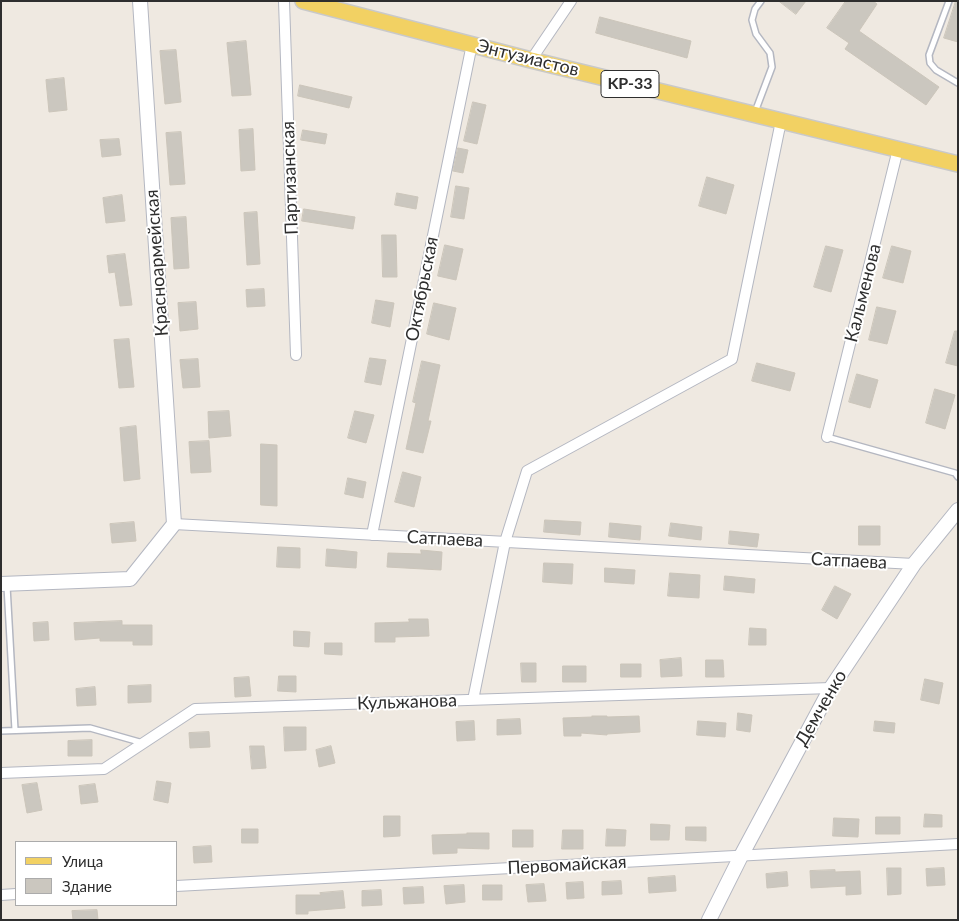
<!DOCTYPE html>
<meta charset="utf-8">
<style>
body{margin:0}
#map{position:relative;width:959px;height:921px;overflow:hidden;background:#efe9e1;font-family:Lato,sans-serif}
canvas{display:block}
.frame{position:absolute;inset:0;border:2px solid #2e2e2e;pointer-events:none}
.legend{position:absolute;left:15px;top:841px;width:162px;height:65px;box-sizing:border-box;background:#fff;border:1px solid #ababab;margin:0;padding:6px 9px;list-style:none;font-size:15px;color:#2e2e2e}
.legend li{display:flex;align-items:center;gap:10px;height:25px}
.legend b{width:25px;border:1px solid #ababab}
</style>
<div id="map">
<canvas width="959" height="921"></canvas>
<div class="frame"></div>
<ul class="legend">
<li><b style="height:6px;background:#f2d163"></b>Улица</li>
<li><b style="height:14px;background:#cbc7bf"></b>Здание</li>
</ul>
</div>
<script>
const context = document.querySelector('canvas').getContext('2d');
context.lineJoin = 'round';
function fill(path, color) { context.fillStyle = color; context.fill(path, 'evenodd'); }
function trace(path, color, width, dash) { context.strokeStyle = color; context.lineWidth = width; context.lineCap = dash ? 'butt' : 'round'; context.setLineDash(dash || []); context.stroke(path); }
function drawText(font, color, halo, rows, align = 'center') {
  context.font = font + ' Lato,sans-serif'; context.lineWidth = 4; context.setLineDash([]); context.textBaseline = 'middle'; context.strokeStyle = halo; context.fillStyle = color; for (const [text, x, y, turn = 0] of rows) {
    context.save(); context.translate(x, y); context.rotate((+turn || 0) * Math.PI / 180); context.textAlign = isNaN(turn) ? turn : align; if (halo) context.strokeText(text, 0, 0); context.fillText(text, 0, 0); context.restore();
  }
}
const building = new Path2D(`
 M779,1H806L796,14Z
 M846,1H873L877,4L859,31L939,87L926,105L845,49L849,43L827,28Z
 M956,1H958V42L944,38Z
 M600,17L691,41L687,58L596,33Z
 M246,41L251,95L232,96L227,43Z
 M176,50L181,102L165,104L160,51Z
 M64,78L67,110L49,112L46,80Z
 M300,85L352,97L349,108L298,96Z
 M473,102L486,105L477,144L464,141Z
 M253,129L255,170L241,171L239,130Z
 M303,130L327,134L325,144L301,140Z
 M181,132L185,184L170,185L166,133Z
 M119,139L121,155L102,157L100,140Z
 M458,148L468,150L463,173L453,171Z
 M707,177L734,185L726,214L699,206Z
 M456,186L469,188L464,219L451,217Z
 M397,193L418,197L416,209L395,205Z
 M122,195L125,221L106,223L103,198Z
 M304,209L355,217L353,229L302,221Z
 M257,212L260,264L247,265L244,213Z
 M186,217L189,268L174,269L171,218Z
 M382,235H396L397,277H383Z
 M445,245L463,249L456,280L438,276Z
 M826,246L843,250L831,292L814,287Z
 M892,246L911,251L903,283L883,278Z
 M125,254L132,305L120,306L115,272L109,273L107,256Z
 M264,289L265,306L247,307L246,290Z
 M376,300L394,303L390,327L372,323Z
 M196,302L198,329L180,331L178,303Z
 M434,303L456,308L449,340L427,334Z
 M877,307L896,311L887,344L869,340Z
 M955,331H958V366L946,363Z
 M129,339L134,387L119,388L114,340Z
 M370,358L386,360L381,385L365,382Z
 M198,359L200,387L183,388L180,360Z
 M422,361L440,365L428,421H431L423,453L406,449L416,403L413,402Z
 M757,363L795,373L790,391L752,381Z
 M857,374L878,380L870,408L849,402Z
 M935,389L955,395L945,429L926,423Z
 M229,411L231,436L209,438L208,412Z
 M355,411L374,415L366,443L348,438Z
 M136,426L140,479L124,481L120,428Z
 M209,441L211,472L191,473L189,442Z
 M261,444L277,445V506L261,505Z
 M403,472L421,477L414,507L395,502Z
 M348,478L366,482L363,498L345,494Z
 M545,520L581,522L580,535L544,532Z
 M134,522L136,541L112,543L110,524Z
 M610,523L641,526L640,540L609,537Z
 M671,523L702,527L701,540L669,536Z
 M859,526H880V545H859Z
 M730,531L759,534L757,547L729,544Z
 M278,547L300,548V568L277,567Z
 M327,549L357,552L356,568L326,566Z
 M421,550L442,552L441,570L387,567L388,553L421,554Z
 M544,563L573,564L572,584L543,582Z
 M605,568L635,570L634,584L605,582Z
 M670,573L700,575L699,598L668,596Z
 M725,576L755,579L754,593L724,590Z
 M835,586L851,594L837,619L822,610Z
 M409,619H428L429,636L395,637V642H375V623L409,622Z
 M122,621V625H152V645H133V641H100V638L75,640L74,623Z
 M48,622L49,640L34,641L33,623Z
 M750,628L766,629V645H749Z
 M294,631L310,632L309,647L294,646Z
 M325,643H342V655L325,654Z
 M681,658L682,676L661,677L660,660Z
 M706,660H723L724,677H706Z
 M521,663H536V682H522Z
 M621,664H641V677H621Z
 M563,666H586V682H563Z
 M279,676H296V692L278,691Z
 M249,677L251,696L235,697L234,678Z
 M925,679L943,683L939,704L921,700Z
 M151,685V702L128,703V686Z
 M95,687L96,705L77,706L76,689Z
 M738,713L752,715L750,732L737,730Z
 M592,716H607V717L639,716L640,732L607,734V735L581,733V736H564L563,718L592,717Z
 M520,719L521,734L497,735V720Z
 M474,721L475,740L457,741L456,722Z
 M698,721L726,723L725,737L697,735Z
 M875,721L895,723L894,733L874,731Z
 M284,727H306V750L285,751Z
 M209,732L210,747L190,748L189,733Z
 M92,740V756H68V741Z
 M250,746H264L266,768L252,769Z
 M331,746L335,763L319,767L316,750Z
 M157,781L171,783L168,803L154,800Z
 M37,783L42,810L27,813L22,785Z
 M95,784L98,802L81,804L79,786Z
 M925,814L942,815V827H924Z
 M384,816H400V836L384,837Z
 M876,817H900V834H876Z
 M834,818L859,819L858,837L833,836Z
 M651,824L670,825L669,840H651Z
 M686,827H706V841L686,840Z
 M242,829H258V843H242Z
 M607,829L626,830L625,846H606Z
 M513,830H533V847H513Z
 M563,830H583V849H562Z
 M467,833H489V849L457,848V853L433,854L432,835L467,834Z
 M211,846L212,862L194,863L193,847Z
 M887,868H901V894L888,895Z
 M944,868L945,885L927,886L926,869Z
 M835,870V872L860,871L861,894L846,895V886L811,888L810,871Z
 M787,872L788,886L767,888L766,874Z
 M675,876L676,891L649,893L648,878Z
 M621,881L622,894L602,895V882Z
 M583,882L584,898L567,899L566,883Z
 M544,884L546,901L528,902L526,885Z
 M464,885L465,902L446,904L444,886Z
 M483,885H502V900H483Z
 M423,887L424,903L404,904L403,888Z
 M381,890L382,905L362,906V891Z
 M343,891L345,908L308,911V914H296V895H321L320,893Z
 M97,910L98,920H73L72,911Z`);
fill(building, '#cbc7bf');
trace(building, '#cbc5ba', 1);
const lane = new Path2D(`
 M949,1L929,55L930,63L936,70L958,83
 M755,112L772,67L770,53L756,34L752,20L755,9L761,1
 M827,437L955,473L958,477
 M7,586L15,730
 M1,731L90,728L143,743`);
const street = new Path2D(`
 M284,1L296,355
 M531,60L571,1
 M827,437L898,149
 M174,524L914,564
 M372,535L472,44
 M473,700L505,542L527,471L732,359L781,121
 M1,773L104,769L195,709L831,688
 M176,886L958,844
 M1,895L16,894`);
const secondary = new Path2D(`
 M1,584L130,579L174,524L140,1
 M709,920L741,856L831,688L914,564L958,510`);
const primary = new Path2D(`
 M303,1L531,60L958,164`);
trace(lane, '#b4b7c1', 8);
trace(street, '#b4b7c1', 12);
trace(secondary, '#b4b7c1', 16);
trace(primary, '#c9c9c9', 18);
trace(lane, '#fff', 5);
trace(street, '#fff', 10);
trace(secondary, '#fff', 14);
trace(primary, '#f2d163', 15);
for (const [x, y, w] of [
 [630,84,58]
]) { const box = new Path2D(); box.roundRect(x - w / 2, y - 13.5, w, 27, 4); context.fillStyle = '#fff'; context.fill(box); trace(box, '#2e2e2e', 1); }
drawText('bold 16px', '#2e2e2e', null, [
 ["KP-33",630,84]
]);
drawText('18px', '#2e2e2e', '#fff', [
 ["Энтузиастов",528,58,14],
 ["Партизанская",290,178,-92],
 ["Красноармейская",157,263,-94],
 ["Октябрьская",422,289,-79],
 ["Кальменова",863,293,-76],
 ["Сатпаева",445,539,3],
 ["Сатпаева",849,561,3],
 ["Кульжанова",407,702,-2],
 ["Демченко",821,708,-60],
 ["Первомайская",567,865,-3]
]);
</script>
